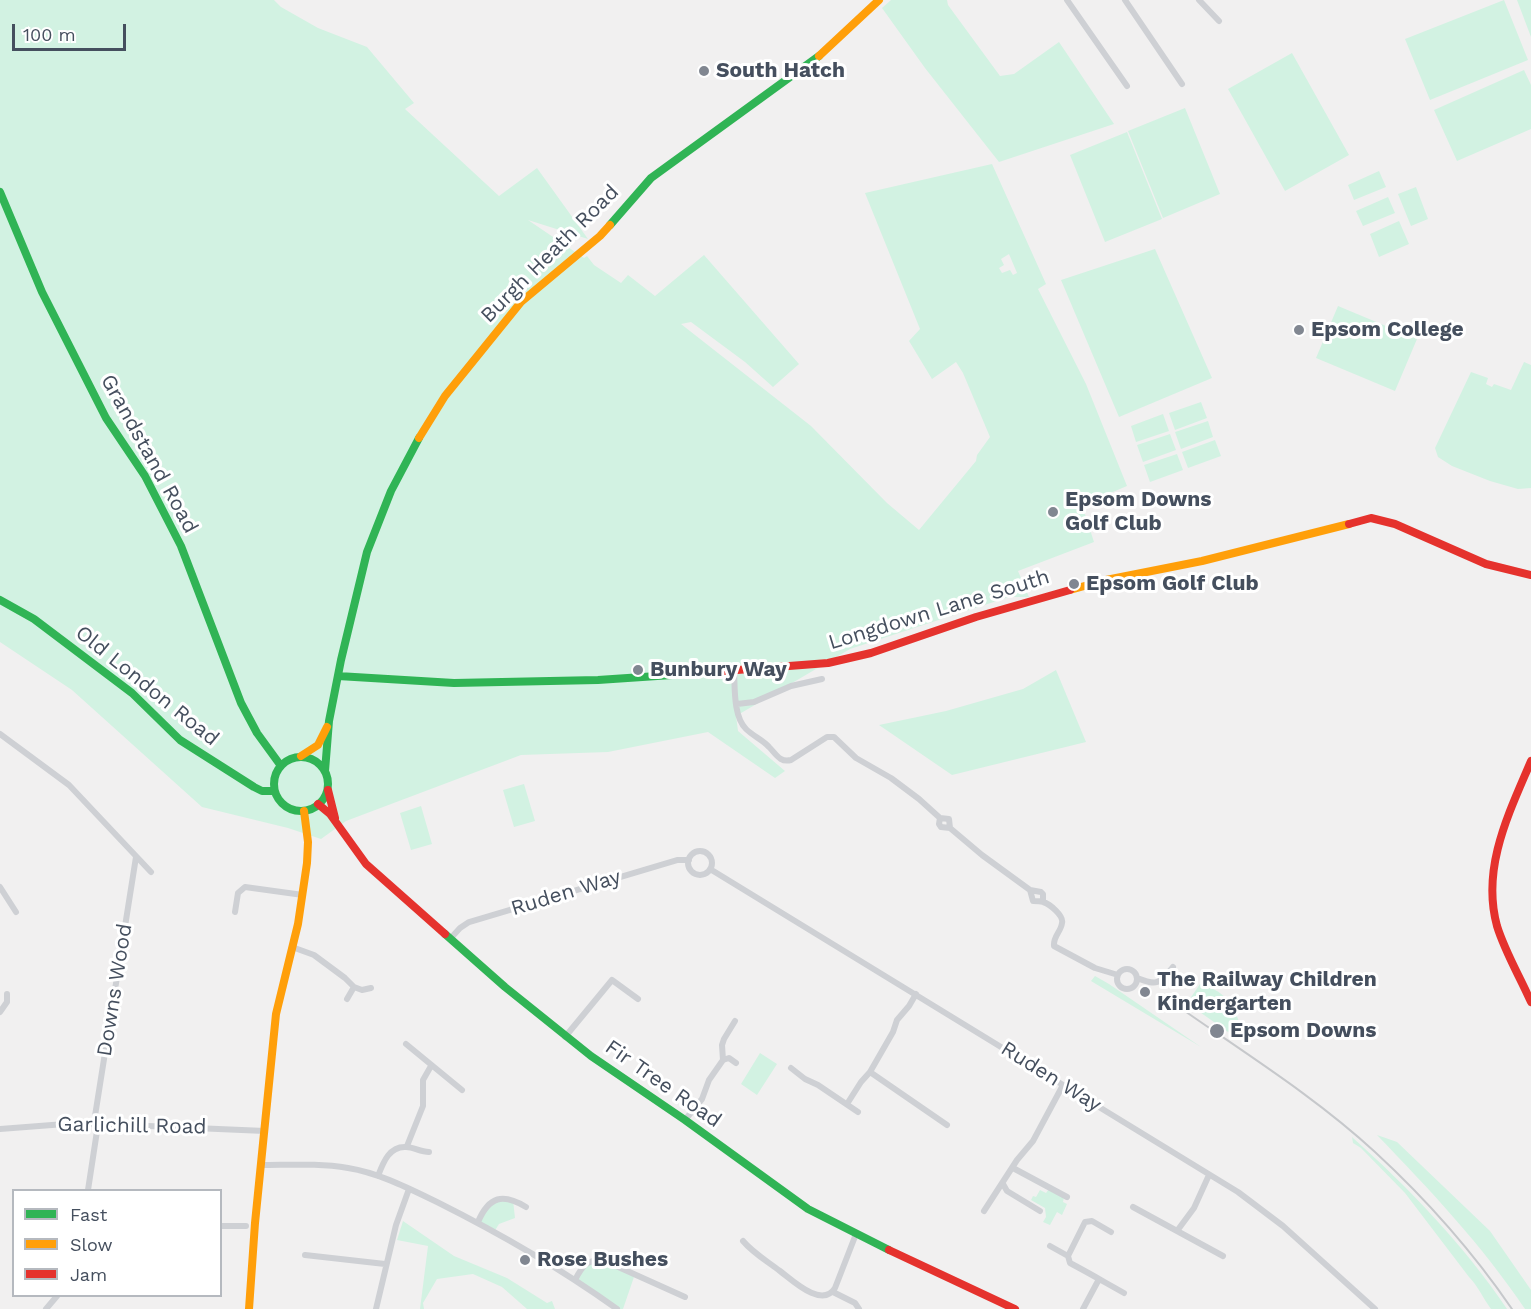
<!DOCTYPE html>
<style>
body{margin:0}
#map{position:relative;width:1531px;height:1309px;overflow:hidden;background:#f1f0f0;font-family:"Work Sans",sans-serif}
canvas{display:block}
.legend{position:absolute;left:12px;top:1189px;width:210px;height:108px;box-sizing:border-box;background:#fff;border:2px solid #b5b9bf;margin:0;padding:8px 10px;list-style:none;font-size:18px;color:#454f5e}
.legend li{display:flex;align-items:center;gap:12px;height:30px}
.legend b{width:30px;border:2px solid #b5b9bf}
.scale{position:absolute;left:12px;top:24px;width:114px;height:27px;box-sizing:border-box;border:3px solid #454f5e;border-top:0;padding-left:8px;font-size:18px;line-height:21px;white-space:nowrap;color:#454f5e;-webkit-text-stroke:4px #fff;paint-order:stroke}
</style>
<div id="map">
<canvas width="1531" height="1309"></canvas>
<ul class="legend">
<li><b style="height:8px;background:#30b455"></b>Fast</li>
<li><b style="height:8px;background:#ff9f0a"></b>Slow</li>
<li><b style="height:8px;background:#e5322d"></b>Jam</li>
</ul>
<div class="scale">100 m</div>
</div>
<script>
const context = document.querySelector('canvas').getContext('2d');
context.lineJoin = 'round';
function fill(path, color) { context.fillStyle = color; context.fill(path, 'evenodd'); }
function trace(path, color, width, dash) { context.strokeStyle = color; context.lineWidth = width; context.lineCap = dash ? 'butt' : 'round'; context.setLineDash(dash || []); context.stroke(path); }
function drawText(font, color, halo, rows, align = 'center') {
  context.font = font + ' "Work Sans",sans-serif'; context.lineWidth = 6; context.setLineDash([]); context.textBaseline = 'middle'; context.strokeStyle = halo; context.fillStyle = color; for (const [text, x, y, turn = 0] of rows) {
    context.save(); context.translate(x, y); context.rotate((+turn || 0) * Math.PI / 180); context.textAlign = isNaN(turn) ? turn : align; if (halo) context.strokeText(text, 0, 0); context.fillText(text, 0, 0); context.restore();
  }
}
fill(new Path2D(`
 M0,0H274L281,7L318,28L367,47L414,103L405,109L499,196L537,168L588,239L528,220L584,258L587,256L594,265L621,283L628,275L655,296L704,255L799,364L773,387L745,362L691,322L681,324L811,426L887,503L919,530L976,461L977,455L990,437L963,373L956,362L932,379L909,341L920,329L865,193L992,164L1046,284L1038,289L1086,384L1127,486L1082,505L1094,542L1018,571L1029,597H1009L850,649L736,716L738,731L785,771L775,778L708,732L608,752L521,755L346,821L321,839L288,828L202,807L72,690L0,642ZM1009,254L1017,273L1013,275L1010,270L1002,273L999,268L1004,265L1001,259Z
 M891,0H947L948,5L1000,76L1014,74L1059,42L1114,124L999,162L925,68L882,8Z
 M1504,0L1528,60L1430,100L1405,39Z
 M1517,0H1531V37Z
 M1292,53L1349,155L1285,191L1228,89Z
 M1524,70L1531,85V129L1457,161L1434,110Z
 M1185,108L1220,194L1163,218L1128,131Z
 M1127,132L1162,219L1105,242L1070,155Z
 M1379,171L1386,187L1354,200L1348,185Z
 M1416,187L1428,219L1411,226L1398,194Z
 M1388,197L1395,213L1363,226L1356,211Z
 M1399,221L1409,244L1379,257L1370,234Z
 M1155,249L1212,378L1119,417L1061,280Z
 M1338,306L1417,339L1395,391L1316,358Z
 M1524,362L1531,365V488L1518,489L1490,481L1452,466L1438,457L1435,448L1471,372L1488,378L1486,384L1492,387L1494,384L1511,390Z
 M1201,402L1207,418L1175,430L1169,413Z
 M1163,414L1169,431L1136,442L1131,426Z
 M1208,421L1213,437L1181,449L1175,432Z
 M1170,434L1176,450L1143,462L1137,445Z
 M1215,440L1221,456L1188,468L1182,452Z
 M1177,454L1183,470L1150,482L1144,465Z
 M1056,670L1086,742L952,775L879,725L946,711L1023,689Z
 M524,784L535,821L514,827L503,790Z
 M421,806L432,844L411,850L400,813Z
 M1095,976L1109,984L1201,1047L1091,981Z
 M1200,984C1231,993 1232,1007 1245,1034L1238,1039L1187,1003Z
 M760,1053L777,1064L757,1095L741,1084Z
 M1377,1135L1397,1142L1490,1231L1531,1290V1309H1525C1482,1245 1430,1190 1377,1135Z
 M1352,1137C1409,1188 1464,1245 1507,1309H1491C1483,1298 1478,1286 1469,1277L1405,1193L1361,1148L1353,1143Z
 M1049,1189L1064,1197L1063,1202L1067,1204L1062,1215L1057,1212L1050,1225L1043,1222L1046,1217L1045,1208L1031,1200L1033,1196L1036,1197L1040,1190L1046,1193Z
 M495,1200H513L515,1218L499,1224L494,1232L478,1222Z
 M403,1221L454,1256L507,1278L547,1303L552,1301L555,1309H527L502,1287L473,1274L437,1279L423,1303L424,1309H420L428,1246L397,1240Z
 M597,1260L635,1274L623,1309H617L575,1280L580,1270Z`), '#d2f2e2');
trace(new Path2D(`
 M1067,0L1127,86
 M1125,0L1182,84
 M1199,0L1219,21
 M734,670C735,687 733,716 746,729C753,736 763,740 769,747C776,754 780,763 791,760L827,737H834L856,758L891,778L919,799L940,818L949,819L950,828
 M737,704L754,702L791,686L822,679
 M0,734L69,785L151,872
 M940,818L939,824L941,827L950,828L982,855L1030,890L1041,892L1043,894V902
 M688 863a12 12 0 1 1 24 0a12 12 0 1 1-24 0Z
 M710,869L1238,1192L1283,1226L1375,1309
 M0,887L16,912
 M1030,890L1033,901C1037,901 1040,901 1043,902C1050,904 1064,916 1062,923C1061,932 1053,936 1054,946L1095,968L1118,975
 M235,912L238,893L245,887L303,895
 M450,939L460,928L469,922L677,860H689
 M292,947L314,955L345,978L354,987L347,999
 M1117 979a10 10 0 1 1 20 0a10 10 0 1 1-20 0Z
 M1137,978C1158,986 1159,984 1173,967
 M354,987L362,990L371,988
 M916,994L909,1006L897,1020L893,1032L870,1072L947,1125
 M0,1012L7,1002V994
 M565,1037L612,980L638,999
 M406,1044L462,1090
 M723,1060L729,1058L736,1063
 M791,1068L805,1079L818,1085L858,1112
 M847,1104L861,1082L870,1072
 M685,1120L702,1099L709,1080L723,1060L722,1045L724,1039L735,1021
 M0,1129L78,1123L265,1131
 M407,1146L423,1106V1080L431,1066
 M261,1165C290,1165 319,1163 348,1168C379,1173 408,1188 437,1202C499,1233 560,1268 617,1309
 M1013,1168L1067,1197
 M378,1176C383,1163 389,1146 406,1147C414,1147 420,1152 429,1152
 M1003,1184L1007,1191L1040,1211
 M88,1190L97,1131L95,1116L136,857
 M1133,1207L1223,1256
 M984,1211L1017,1160L1033,1141L1063,1085
 M478,1222C489,1196 503,1193 526,1207
 M220,1226H246
 M1177,1231L1194,1208L1209,1175
 M743,1241C753,1253 767,1261 780,1271C792,1280 822,1309 835,1288L856,1234
 M1050,1246L1068,1256L1070,1263C1089,1273 1106,1283 1124,1293
 M305,1255L385,1264
 M1068,1256L1085,1222L1092,1221L1111,1232
 M575,1280C582,1266 588,1258 605,1261L685,1297
 M833,1292L855,1303L859,1309
 M46,1309L57,1296
 M376,1309L396,1225L409,1189
 M1083,1309L1098,1281`), '#ced0d4', 6);
trace(new Path2D(`
 M0,192L42,292L106,418L145,476L181,546L241,703L257,733L281,766
 M610,225L651,178L819,56
 M0,600L34,619L132,693L180,740L254,787L262,791H274
 M338,676L454,683L598,680L672,675
 M274 784a27 27 0 1 1 54 0a27 27 0 1 1-54 0Z
 M325,771L329,721L341,660L367,552L391,491L419,438
 M445,934L505,987L591,1056L685,1120L808,1209L889,1250`), '#30b455', 8);
trace(new Path2D(`
 M819,56L879,0
 M419,438L445,396L521,302L600,236L610,225
 M1070,590L1106,580L1202,561L1349,524
 M301,756L318,745L327,727
 M249,1309L255,1223L276,1014L298,924L307,863L308,842L304,811`), '#ff9f0a', 8);
trace(new Path2D(`
 M1349,524L1371,518L1395,524L1486,564L1531,575
 M672,675L828,663L871,653L976,617L1070,590
 M1531,761C1509,813 1481,868 1497,926C1505,952 1520,977 1531,1002
 M328,790L335,818
 M318,804L330,814L366,864L445,934
 M889,1250L1015,1309`), '#e5322d', 8);
trace(new Path2D(`
 M1162,995C1233,1046 1310,1092 1375,1152C1426,1199 1473,1252 1512,1309`), '#c6c8cb', 2);
for (const [x, y, r, color] of [
 [704,71,6,"#818791"],
 [1299,330,6,"#818791"],
 [1053,512,6,"#818791"],
 [1074,584,6,"#818791"],
 [638,670,6,"#818791"],
 [1145,992,6,"#818791"],
 [1217,1031,8,"#818791"],
 [525,1260,6,"#818791"]
]) { const dot = new Path2D(); dot.arc(x, y, r, 0, 2 * Math.PI); context.fillStyle = color; context.fill(dot); trace(dot, '#fff', 2); }
drawText('bold 21px', '#454f5e', '#fff', [
 ["South Hatch",716,71],
 ["Epsom College",1311,330],
 ["Epsom Downs",1065,500],
 ["Golf Club",1065,524],
 ["Epsom Golf Club",1086,584],
 ["Bunbury Way",650,670],
 ["The Railway Children",1157,980],
 ["Kindergarten",1157,1004],
 ["Epsom Downs",1230,1031],
 ["Rose Bushes",537,1260]
], 'left');
drawText('21px', '#454f5e', '#fff', [
 ["Burgh Heath Road",550,254,-45],
 ["Grandstand Road",149,454,61],
 ["Longdown Lane South",939,610,-17],
 ["Old London Road",147,686,39],
 ["Ruden Way",566,893,-17],
 ["Downs Wood",115,990,-81],
 ["Ruden Way",1051,1077,32],
 ["Fir Tree Road",663,1084,35],
 ["Garlichill Road",132,1126,1]
]);
</script>
